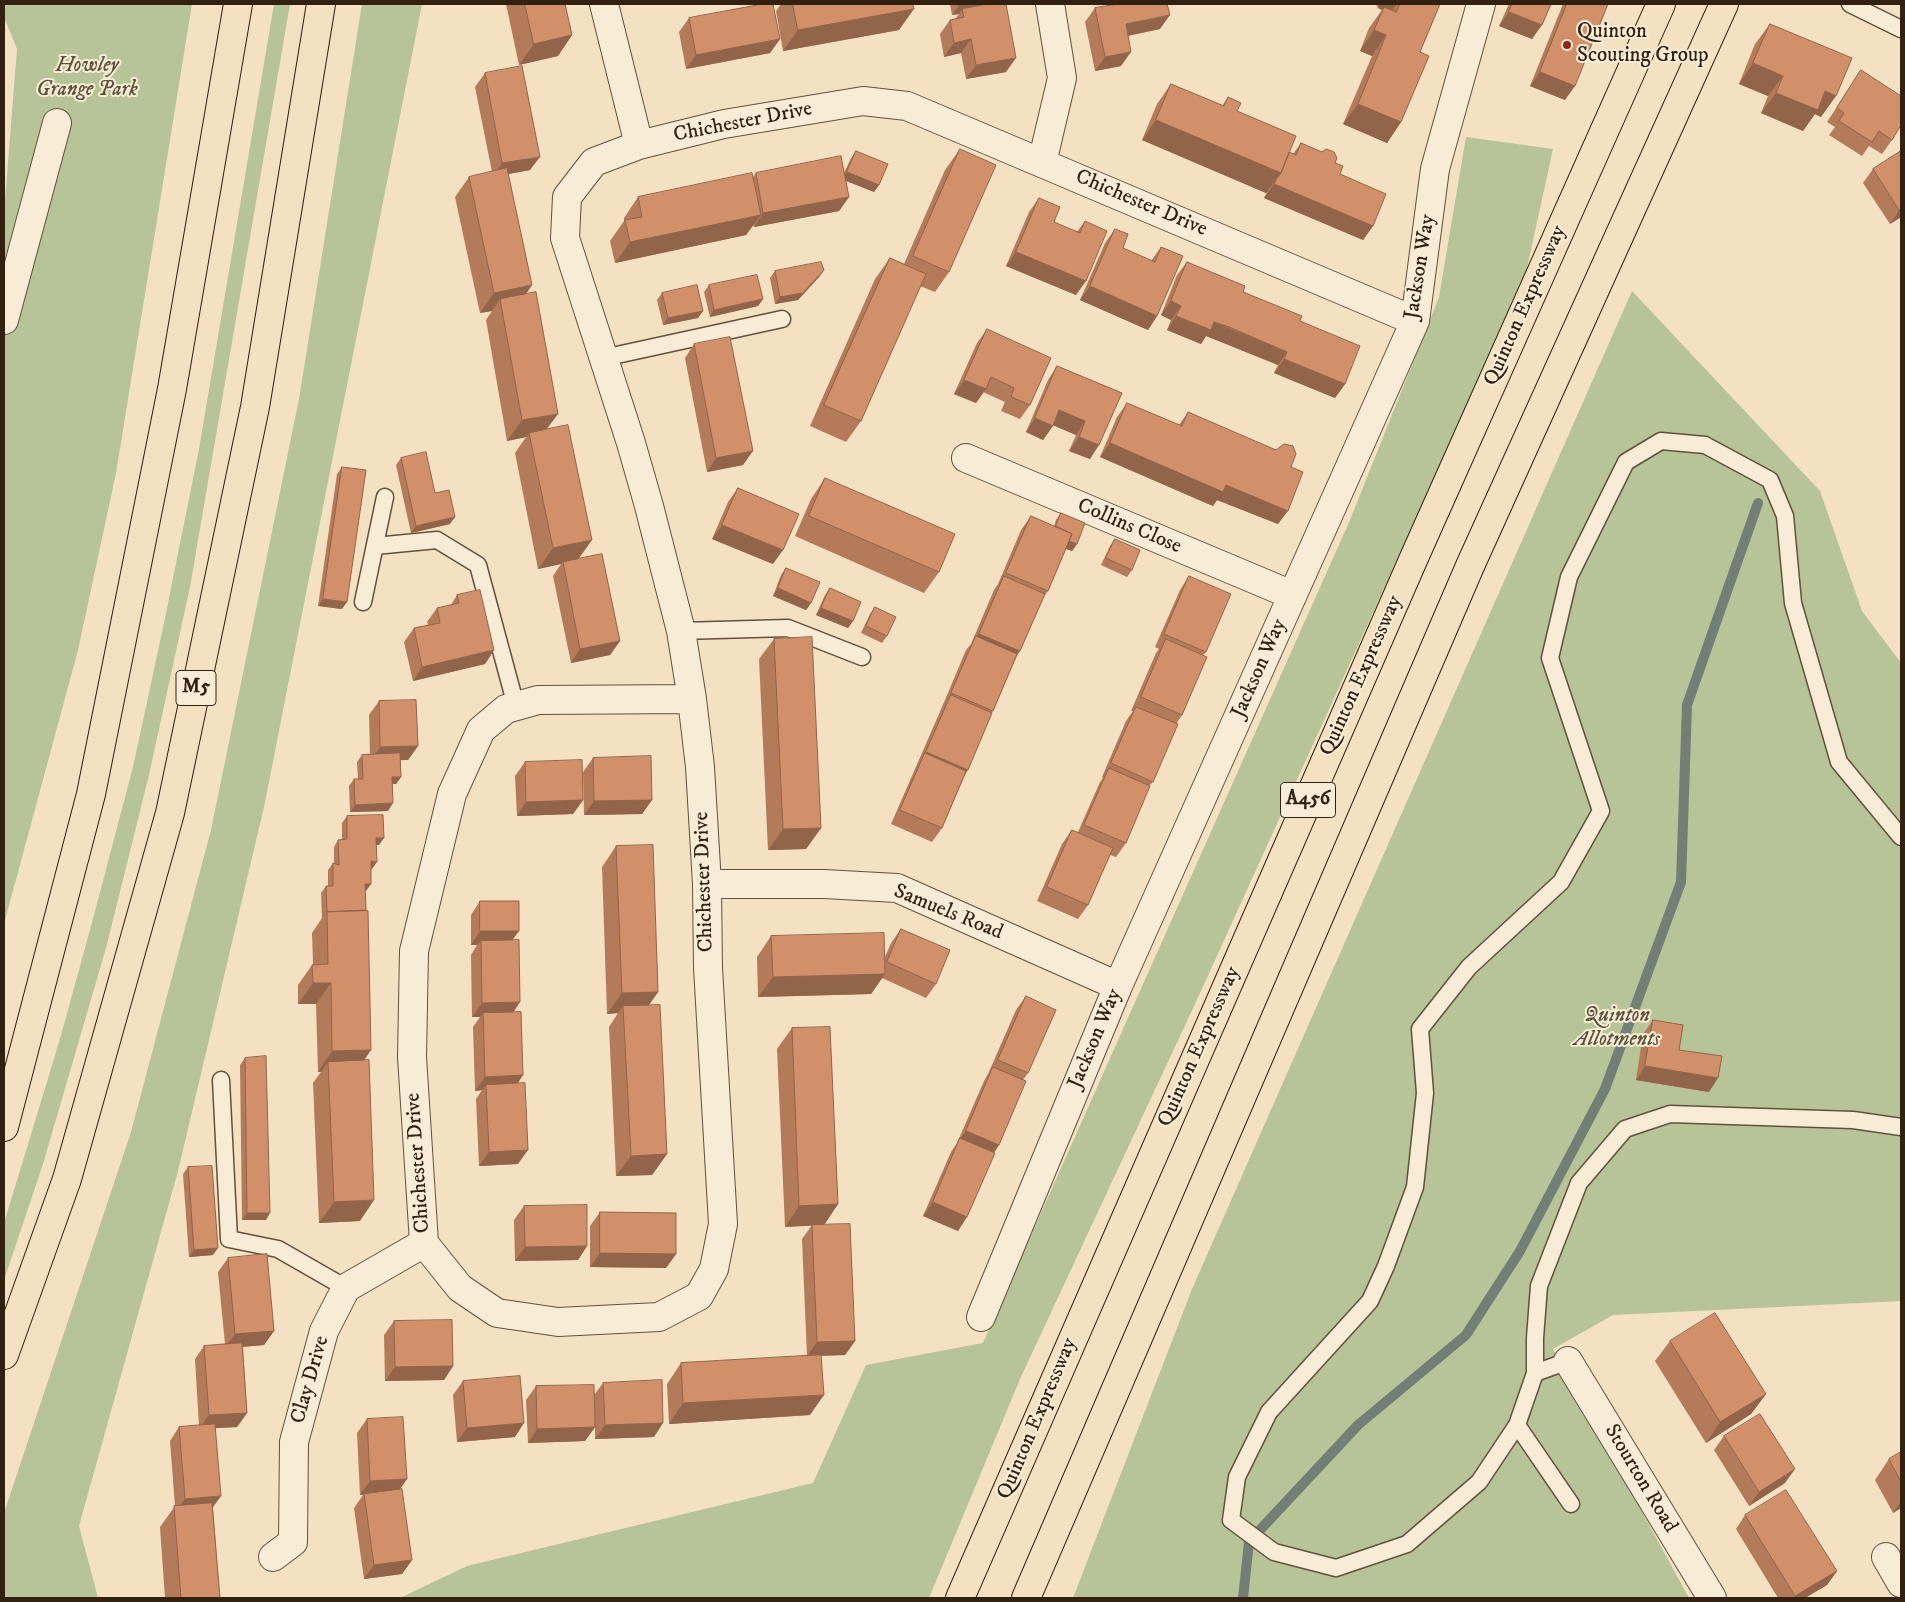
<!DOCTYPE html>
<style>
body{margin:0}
#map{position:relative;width:1905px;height:1602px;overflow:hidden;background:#f4e1c2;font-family:"IM FELL DW Pica",serif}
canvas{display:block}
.frame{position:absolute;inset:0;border:5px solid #322111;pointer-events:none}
</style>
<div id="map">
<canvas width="1905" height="1602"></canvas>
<div class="frame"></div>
</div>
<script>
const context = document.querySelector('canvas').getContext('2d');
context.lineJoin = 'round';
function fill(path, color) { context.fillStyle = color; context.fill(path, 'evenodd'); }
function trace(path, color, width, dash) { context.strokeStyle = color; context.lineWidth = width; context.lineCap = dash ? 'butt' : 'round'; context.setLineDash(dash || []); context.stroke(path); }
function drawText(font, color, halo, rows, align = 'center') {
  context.font = font + ' "IM FELL DW Pica",serif'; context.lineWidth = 4; context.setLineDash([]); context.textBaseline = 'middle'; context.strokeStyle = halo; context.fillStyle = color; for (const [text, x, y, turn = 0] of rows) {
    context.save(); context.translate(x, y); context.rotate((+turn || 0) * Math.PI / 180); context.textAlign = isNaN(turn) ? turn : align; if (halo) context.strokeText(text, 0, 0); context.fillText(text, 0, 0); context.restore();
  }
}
fill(new Path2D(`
 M4,4H192L116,473L78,650L4,924V213L17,49L4,17Z
 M274,4H290L190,587L149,775L106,948L43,1164L4,1280V1223L60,1039L94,915L133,767L164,623L199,449Z
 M362,4H422L264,807L178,1171L79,1526L98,1598H4V1513L131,1132L211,830L299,399Z
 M1466,137L1553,149L1527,268L1446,452L1201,991L1020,1379L929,1598H400L467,1566L813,1483L866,1365L983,1343L1350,520L1439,297Z
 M1632,291L1820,491L1862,611L1901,663V1301L1613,1315L1553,1349L1689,1598H1073L1192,1289Z`), '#b6c497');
trace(new Path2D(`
 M1259,1531L1358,1425L1466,1335L1520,1251L1605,1089L1681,882L1687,705L1758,503
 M1243,1598L1249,1542`), '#737e77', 10);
const service = new Path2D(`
 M1850,4L1901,29
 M603,358L782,319
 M375,546L437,540L478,565L516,706
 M363,602L385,497
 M681,631L788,628L862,657
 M1901,837L1839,762L1793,603L1785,516L1770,480L1705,445L1661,441L1626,462L1569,577L1550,658L1601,811L1561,882L1469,967L1420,1029L1425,1093L1415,1187L1386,1266L1370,1301L1269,1412L1237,1477L1231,1520L1274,1552L1336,1568L1407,1544L1479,1482L1517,1425L1535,1373V1338L1539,1286L1579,1183L1625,1129L1670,1114L1853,1120L1901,1127
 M221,1080L229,1239L278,1249L346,1288
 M1535,1373L1568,1361
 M1517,1425L1571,1504`);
const minor = new Path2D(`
 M604,4L639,145
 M1042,163L1062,78L1050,4
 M4,320L57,123
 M966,458L1292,595
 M692,699L538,700L506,709L481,730L452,794L414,951L412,1057L424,1243L460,1288L497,1313L558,1322L659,1317L699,1296L714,1269L723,1224L708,968L707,884L700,767L692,699L681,631L649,506L631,443L565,238L567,197L594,162L639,145L724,124L863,101L907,106L1415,321
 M707,884H824L897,888L1118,986
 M981,1317L1118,986L1415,321L1435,169L1481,4
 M1568,1361L1712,1598
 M273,1557L293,1542L294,1442L324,1331L346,1288L424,1243
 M1886,1557L1901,1583`);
const trunk = new Path2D(`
 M960,1598L1413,560L1661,4
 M1026,1598L1470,566L1724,4`);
const motorway = new Path2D(`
 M4,1127L91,794L172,389L238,4
 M4,1355L67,1179L170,813L255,407L321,4`);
trace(service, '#62513d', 19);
trace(minor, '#62513d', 30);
trace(trunk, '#322111', 30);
trace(motorway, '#322111', 30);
trace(service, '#f8ecd7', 16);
trace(minor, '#f8ecd7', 28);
trace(trunk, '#f4e1c2', 28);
trace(motorway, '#f4e1c2', 28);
fill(new Path2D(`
 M506,4H565L572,35L558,56L519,65Z
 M781,4H913L899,30L783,51L776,11Z
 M950,4H1006V72L966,79L961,53L944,57L940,34L950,20L955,19L959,14L952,15Z
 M1376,4H1440L1420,52L1401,122L1387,143L1343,124L1372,56L1360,51L1369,28L1382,10L1378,8Z
 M1509,4H1551L1532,39L1499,26Z
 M1563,4H1608L1565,100L1530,86Z
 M1095,8L1160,29L1128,36L1121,66L1095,71L1085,22Z
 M689,18L780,39L770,53L686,69L679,32Z
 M1770,24L1821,117L1815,114L1803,131L1761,113L1768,96L1739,84L1755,44Z
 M1861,70L1892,140L1882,154L1869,146L1862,156L1829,135L1835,127L1827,122Z
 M485,73L530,170L508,174L532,285L526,294L547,429L579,559L620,641L610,655L571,663L553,576L561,564L538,569L515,453L526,437L507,441L486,320L492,311L480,313L455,197L469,177L492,172L475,87Z
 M1171,84L1222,106L1228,97L1237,111L1289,152L1293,154L1301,143L1335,163L1340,174L1373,226L1363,240L1264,198L1267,192L1266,193L1142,140L1157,104Z
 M960,149L949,272L935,292L920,286L861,421L846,442L810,426L875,279L890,258L904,264L945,170Z
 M856,151L879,185L874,192L846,181L849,197L839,211L754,227L753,225L746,235L615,263L610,241L624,221V218L638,197L753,177L756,173H844L851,158Z
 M1901,151V217L1890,224L1863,183L1873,169Z
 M1039,198L1054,222L1077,232L1085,221L1076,295L1006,266L1029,212Z
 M1115,229L1123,248L1151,261L1161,247L1157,316L1148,330L1080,300L1105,243Z
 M1187,262L1300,321L1345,384L1335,398L1274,373L1278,365L1219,341L1206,336L1201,344L1167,330L1171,320L1161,315L1177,275Z
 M824,270L819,277L798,300L775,304L770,278L775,271Z
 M709,285L763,299L758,306L710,317L704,292Z
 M662,293L703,311L698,318L663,325L657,300Z
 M987,329L1030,405L1020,419L1001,411L1005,402L983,392L976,403L954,394L977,343Z
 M694,344L743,465L707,472L685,358Z
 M1057,366L1122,393L1090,459L1069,451L1076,435L1053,425L1043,440L1026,432L1048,380Z
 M1127,403L1179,425L1188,412L1291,467L1278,524L1217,500L1213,506L1100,457L1117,417Z
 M401,458L435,493L450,524L411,533L396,465Z
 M342,467V609L318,606L337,474Z
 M825,478L939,572L924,593L795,536L811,499Z
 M738,488L773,564L712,539L728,502Z
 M1061,513L1077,544L1072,551L1066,549L1048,591L1043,598L1016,658L942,828L932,842L891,824L942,707L966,650L971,644L994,590L998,584L1021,530L1031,516L1054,526L1056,520Z
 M1115,539L1132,570L1127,577L1101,565L1110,546Z
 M786,568L811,603L806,610L773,596L781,575Z
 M1189,576L1206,652L1203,655L1182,715L1176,724L1153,782L1149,786L1126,843L1116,857L1110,855L1088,905L1078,919L1037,901L1062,844L1072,830L1078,832L1100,782L1103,778L1102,777L1126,721L1133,711H1131L1156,653L1159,649L1155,647L1180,590Z
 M830,588L853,621L848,628L816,615L825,595Z
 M457,595L494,650L485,664L413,681L404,642L414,628L428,625L427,622L437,608L451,605Z
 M875,607L887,636L882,643L861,633L870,614Z
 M774,639L821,828L806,849L768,850L759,659Z
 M379,701L418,746L408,760H400L401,777L396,784H393L388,811L350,812L349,786L354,779H358L357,762L362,755L370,754L369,715Z
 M593,758L652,800L642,814L584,815L583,772Z
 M525,762L583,800L573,814L517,816L515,776Z
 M347,816L379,845H376L372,869H371L365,891L364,1061L360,1221L319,1223L313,1083L321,1072H318L316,1004H298V985L312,965L313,964L312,933L322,918L321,893L326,886H328V870L333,863L334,864V847L338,840L342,839V823Z
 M616,846L658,992L649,1005L667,1154L652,1175L616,1176L609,1027L618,1013L607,1014L602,867Z
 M480,901L513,940V1012L523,1075L517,1084L518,1164L479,1166L476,1099L482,1090L475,1091L473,1027L480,1017H472L471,955L477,945H471V915Z
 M901,929L936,984L926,998L882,978L871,994L758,997L757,957L771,936L885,957L891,943Z
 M1026,996L1028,1073L1023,1080L999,1145L994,1153L958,1231L923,1216L951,1152L957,1143L984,1081L988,1074L1016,1010Z
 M1653,1020L1679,1050L1709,1092L1636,1080L1643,1034Z
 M792,1028L838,1204L824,1225L855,1341L845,1355L821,1356L810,1415L669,1424L667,1384L681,1363L807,1356L802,1239L812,1225L785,1227L777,1049Z
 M245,1058L266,1220H242L240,1065Z
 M188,1167L213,1255L189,1257L183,1174Z
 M524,1206L587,1246L578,1260L515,1261L514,1220Z
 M600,1212L676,1254L666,1268L590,1267V1226Z
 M228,1258L274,1331L264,1345L243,1347L247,1413L237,1427L216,1428L213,1508L220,1598H165L160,1527L175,1506L170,1441L179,1427L199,1426L195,1359L204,1346L225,1344L218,1272Z
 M394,1321L453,1366L444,1380L385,1381L384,1335Z
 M1670,1341L1766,1394L1751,1414L1706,1443L1655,1361Z
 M463,1381L515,1437L457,1442L453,1395Z
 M603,1383L654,1437L595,1439V1427L585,1441L528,1443L526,1400L536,1386L594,1395Z
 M367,1419L407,1479L400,1489L412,1560L402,1574L364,1579L354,1508L363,1495H360L357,1433Z
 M1724,1436L1785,1483L1749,1506L1714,1450Z
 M1901,1452V1508L1893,1513L1875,1480L1889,1459Z
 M1745,1515L1837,1571L1827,1585L1805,1598H1778L1736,1529Z`), '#b47b5b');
fill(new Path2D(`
 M960,4H994L962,9L959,14L952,15Z
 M1380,4H1397L1390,13L1384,7L1382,10L1378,8Z
 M914,9L899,30L783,51L798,30Z
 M1509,12L1542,25L1532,39L1499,26Z
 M1170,15L1160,29L1116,38L1126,24Z
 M1374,30L1386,35L1372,56L1360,51Z
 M572,35L558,56L519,65L534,44Z
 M780,39L770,53L686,69L696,55Z
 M971,39L961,53L944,57L954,43Z
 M1131,52L1121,66L1095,71L1105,57Z
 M1016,58L1006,72L966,79L976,65Z
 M1753,63L1783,76L1768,96L1739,84Z
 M1540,72L1575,86L1565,100L1530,86Z
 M1825,91L1836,96L1821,117L1815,114L1803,131L1761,113L1776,93Z
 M1358,104L1401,122L1387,143L1343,124Z
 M1156,120L1281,173L1266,193L1142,140Z
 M540,157L530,170L493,177L502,163Z
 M847,172L879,185L874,192L842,179Z
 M1274,184L1373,226L1363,240L1264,198Z
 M849,197L839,211L754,227L763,213Z
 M1901,209V217L1890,224L1899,210Z
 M761,215L746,235L615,263L630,242Z
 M1016,252L1086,281L1076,295L1006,266Z
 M824,270L819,277L798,300L775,304L780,297Z
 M532,285L518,305L500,299L492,311L480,313L494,293Z
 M1090,286L1157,316L1148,330L1080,300Z
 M763,299L758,306L710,317L714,310Z
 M1171,301L1181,306L1171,320L1161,315Z
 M703,311L698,318L663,325L668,318Z
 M1176,316L1214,322L1287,352L1278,365L1206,336L1201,344L1167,330Z
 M1284,359L1345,384L1335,398L1274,373Z
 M964,380L986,389L976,403L954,394Z
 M1059,410L1085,421L1076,435L1050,424Z
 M558,414L543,434L529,433L526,437L507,441L522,420Z
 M1035,418L1053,426L1043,440L1026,432Z
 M1079,437L1099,445L1090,459L1069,451Z
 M1110,443L1226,485L1288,511L1278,524L1217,500L1213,506L1100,457Z
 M753,451L743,465L707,472L716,458Z
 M455,517L450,524L411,533L416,526Z
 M722,525L783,550L773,564L712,539Z
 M1052,535L1077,544L1072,551L1047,542Z
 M592,540L577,561L563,562L561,564L538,569L553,548Z
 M778,588L811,603L806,610L773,596Z
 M323,599L347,602L342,609L318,606Z
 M821,608L853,621L848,628L816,615Z
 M979,634L1020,651L1010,665L974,640Z
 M620,641L610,655L571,663L580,649Z
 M494,650L485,664L413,681L422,667Z
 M418,746L408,760L370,761L380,747Z
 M926,752L968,770L958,784L924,756Z
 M392,777H401L396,784H387Z
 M583,800L573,814L517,816L526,802Z
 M652,800L642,814L584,815L594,801Z
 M393,803L388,811L350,812L355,805Z
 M821,828L806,849L768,850L783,829Z
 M376,838H384L379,845H371Z
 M371,861L377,862L372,869L366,868Z
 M365,884H371L366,891L360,892Z
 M480,931H519L509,945L481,941L477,945H471Z
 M885,974L871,994L758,997L773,977Z
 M313,983H331L316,1004H298Z
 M658,992L644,1012L623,1006L618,1013L607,1014L622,993Z
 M520,1002L511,1016L483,1013L480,1017H472L482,1003Z
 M371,1050L357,1071L328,1062L321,1072H318L332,1051Z
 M1645,1066L1718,1078L1709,1092L1636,1080Z
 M523,1075L514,1089L486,1085L482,1090L475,1091L485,1077Z
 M966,1131L999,1145L989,1159L959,1140Z
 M528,1150L518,1164L479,1166L489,1152Z
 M667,1154L652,1175L616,1176L631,1156Z
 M374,1200L360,1221L319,1223L334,1202Z
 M933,1202L967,1217L958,1231L923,1216Z
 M838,1204L824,1225L785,1227L799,1206Z
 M247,1213H270L266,1220H242Z
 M587,1246L578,1260L515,1261L525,1247Z
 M218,1248L213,1255L189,1257L194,1250Z
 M600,1253L676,1254L666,1268L590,1267Z
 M274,1331L264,1345L225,1348L235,1334Z
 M855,1341L845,1355L807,1356L817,1342Z
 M453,1366L444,1380L385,1381L395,1367Z
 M1766,1394L1751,1414L1706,1443L1720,1422Z
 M824,1395L810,1415L669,1424L683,1403Z
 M247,1413L237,1427L199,1429L209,1415Z
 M524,1423L515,1437L457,1442L467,1428Z
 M663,1423L654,1437L595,1439L605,1425Z
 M595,1427L585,1441L528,1443L537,1429Z
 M1795,1469L1785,1483L1749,1506L1759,1492Z
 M407,1479L397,1493L364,1494L363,1495H360L370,1481Z
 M221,1496L211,1510L175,1513L185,1499Z
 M1901,1501V1508L1893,1513Z
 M412,1560L402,1574L364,1579L374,1565Z
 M1837,1571L1827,1585L1805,1598H1794L1795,1596Z`), '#92644a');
const building = new Path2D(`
 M525,4H565L572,35L534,44Z
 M763,4H773L780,39L696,55L689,18Z
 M793,4H913L914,9L798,30Z
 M988,4H1006L1016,58L976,65L971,39L954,43L950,20L964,17L962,9Z
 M1118,4H1167L1170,15L1126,24L1131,52L1105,57L1095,8Z
 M1400,4H1440L1420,52L1429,56L1401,122L1358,104L1386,35L1374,30L1384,7L1396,12Z
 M1512,4H1551L1542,25L1509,12Z
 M1567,4H1608L1575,86L1540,72Z
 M1770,24L1852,58L1836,96L1825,91L1818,110L1776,93L1783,76L1753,63Z
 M522,66L540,157L502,163L485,73Z
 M1861,70L1901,96V125L1892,140L1879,131L1872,142L1839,121L1844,113L1837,108Z
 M1171,84L1224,106L1228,97L1241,103L1237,111L1296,136L1281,173L1156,120Z
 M1301,143L1322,152L1326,149L1334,152L1337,158L1335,163L1343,166L1340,174L1386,194L1373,226L1274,184L1277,178L1281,173L1289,152L1296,155Z
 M960,149L996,165L949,272L913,256Z
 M856,151L888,164L879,185L847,172Z
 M1901,151V209L1899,210L1873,169Z
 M841,156L849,197L763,213L756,173Z
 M507,168L532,285L494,293L469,177Z
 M752,173L761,215L630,242L625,220L642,217L638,197Z
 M1039,198L1060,207L1054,222L1080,233L1085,221L1107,231L1086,281L1016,252Z
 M1115,229L1128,234L1123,248L1155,262L1161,247L1183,256L1157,316L1090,286Z
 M890,258L926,274L861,421L824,405Z
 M821,262L824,270L803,293L780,297L775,271Z
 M1187,262L1245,286L1243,292L1302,316L1300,321L1360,346L1345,384L1284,359L1287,352L1229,327L1214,322L1211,330L1176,316L1181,306L1171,301Z
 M757,275L763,299L714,310L709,285Z
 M697,285L703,311L668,318L662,293Z
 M536,292L558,414L522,420L500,299Z
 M987,329L1051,358L1030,405L1011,397L1014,388L991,377L986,389L964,380Z
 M730,337L753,451L716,458L694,344Z
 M1057,366L1122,393L1099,445L1079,437L1085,421L1059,410L1053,426L1035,418Z
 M1127,403L1182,426L1188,412L1276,450L1284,444L1293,446L1296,454L1291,467L1303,472L1288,511L1226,485L1223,492L1110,443Z
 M568,425L592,540L553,548L529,433Z
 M426,452L435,493L449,490L455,517L416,526L401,458Z
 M342,467L366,470L347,602L323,599Z
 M825,478L955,534L939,572L809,516Z
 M738,488L799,514L783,550L722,525Z
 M1061,513L1085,523L1077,544L1069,541L1072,534L1056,526Z
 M1031,516L1072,534L1048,591L1006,573Z
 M1115,539L1140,550L1132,570L1106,558Z
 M602,554L620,641L580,649L563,562Z
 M786,568L820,582L811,603L778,588Z
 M1004,576L1045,594L1020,651L979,634Z
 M1189,576L1231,594L1206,652L1164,634Z
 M830,588L861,602L853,621L821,608Z
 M480,590L494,650L422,667L414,628L440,623L437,608L459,603L457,595Z
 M875,607L896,617L887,636L866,626Z
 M976,636L1017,654L993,711L951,693Z
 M812,637L821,828L783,829L774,639Z
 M1166,639L1207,657L1182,715L1141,697Z
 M951,695L992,713L968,770L926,752Z
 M416,700L418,746L380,747L379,701Z
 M1136,707L1178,724L1153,782L1111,763Z
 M400,753L401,777H392L393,803L355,805L354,779H363L362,755Z
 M925,753L966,771L942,828L900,810Z
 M651,756L652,800L594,801L593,758Z
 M582,760L583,800L526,802L525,762Z
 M1109,768L1150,786L1126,843L1084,825Z
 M383,815L384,838H376L377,862L371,861V884H365L366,910L327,912L326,886H333V863L339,865L338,840L347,839V816Z
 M1072,830L1113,848L1088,905L1047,887Z
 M653,845L658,992L622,993L616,846Z
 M480,901H519V931H480Z
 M368,911L371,1050L332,1051L331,983H313L312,965L328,964L327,912Z
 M901,929L950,950L936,984L887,962Z
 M884,933L885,974L773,977L771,936Z
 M519,940L520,1002L482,1003L481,941Z
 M1026,996L1056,1010L1028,1073L998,1060Z
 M660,1005L667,1154L631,1156L623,1006Z
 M521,1012L523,1075L485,1077L483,1013Z
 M1653,1020L1683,1025L1679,1050L1722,1056L1718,1078L1645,1066Z
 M830,1027L838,1204L799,1206L792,1028Z
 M266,1056L270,1213H247L245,1058Z
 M369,1060L374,1200L334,1202L328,1062Z
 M993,1067L1026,1081L999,1145L966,1131Z
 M525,1083L528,1150L489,1152L486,1085Z
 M960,1138L995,1153L967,1217L933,1202Z
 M212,1166L218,1248L194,1250L188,1167Z
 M587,1205V1246L525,1247L524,1206Z
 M600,1212L676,1213V1254L600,1253Z
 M850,1224L855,1341L817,1342L812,1225Z
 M267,1254L274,1331L235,1334L228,1258Z
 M1715,1313L1766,1394L1720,1422L1670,1341Z
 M452,1320L453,1366L395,1367L394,1321Z
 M242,1343L247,1413L209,1415L204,1346Z
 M821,1355L824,1395L683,1403L681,1363Z
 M520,1376L524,1423L467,1428L463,1381Z
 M662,1380L663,1423L605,1425L603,1383Z
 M594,1385L595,1427L537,1429L536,1386Z
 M1760,1414L1795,1469L1759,1492L1724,1436Z
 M403,1417L407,1479L370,1481L367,1419Z
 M215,1424L221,1496L185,1499L179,1427Z
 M1901,1452V1482L1889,1459Z
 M402,1489L412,1560L374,1565L364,1494Z
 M1786,1490L1837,1571L1795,1596L1745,1515Z
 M212,1503L220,1598H181L174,1506Z`);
fill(building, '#d18f6a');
trace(building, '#92644a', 1);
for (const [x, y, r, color] of [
 [1567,45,5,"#8f2418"]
]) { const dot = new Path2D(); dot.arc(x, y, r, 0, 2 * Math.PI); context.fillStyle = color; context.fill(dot); trace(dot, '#f8ecd7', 2); }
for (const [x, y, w] of [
 [196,688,40],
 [1308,800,55]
]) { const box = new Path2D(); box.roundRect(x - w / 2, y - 17.5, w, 35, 4); context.fillStyle = '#f8ecd7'; context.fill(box); trace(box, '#322111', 1); }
drawText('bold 20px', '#322111', null, [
 ["M5",196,688],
 ["A456",1308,800]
]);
drawText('21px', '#322111', '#f8ecd7', [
 ["Quinton",1577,33],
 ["Scouting Group",1577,57]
], 'left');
drawText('italic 21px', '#5a5239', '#f8ecd7', [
 ["Howley",87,67],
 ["Grange Park",87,91],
 ["Quinton",1617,1017],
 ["Allotments",1617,1041]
]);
drawText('21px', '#322111', '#f8ecd7', [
 ["Chichester Drive",743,123,-11],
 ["Chichester Drive",1141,204,23],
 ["Jackson Way",1421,267,-81],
 ["Quinton Expressway",1526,306,-66],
 ["Collins Close",1129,527,23],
 ["Jackson Way",1260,669,-66],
 ["Quinton Expressway",1362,676,-66],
 ["Chichester Drive",705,882,-92],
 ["Samuels Road",948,913,22],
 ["Jackson Way",1096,1039,-67],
 ["Quinton Expressway",1200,1047,-66],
 ["Chichester Drive",419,1163,-94],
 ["Clay Drive",311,1380,-74],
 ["Quinton Expressway",1038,1419,-67],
 ["Stourton Road",1640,1479,59]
]);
</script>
